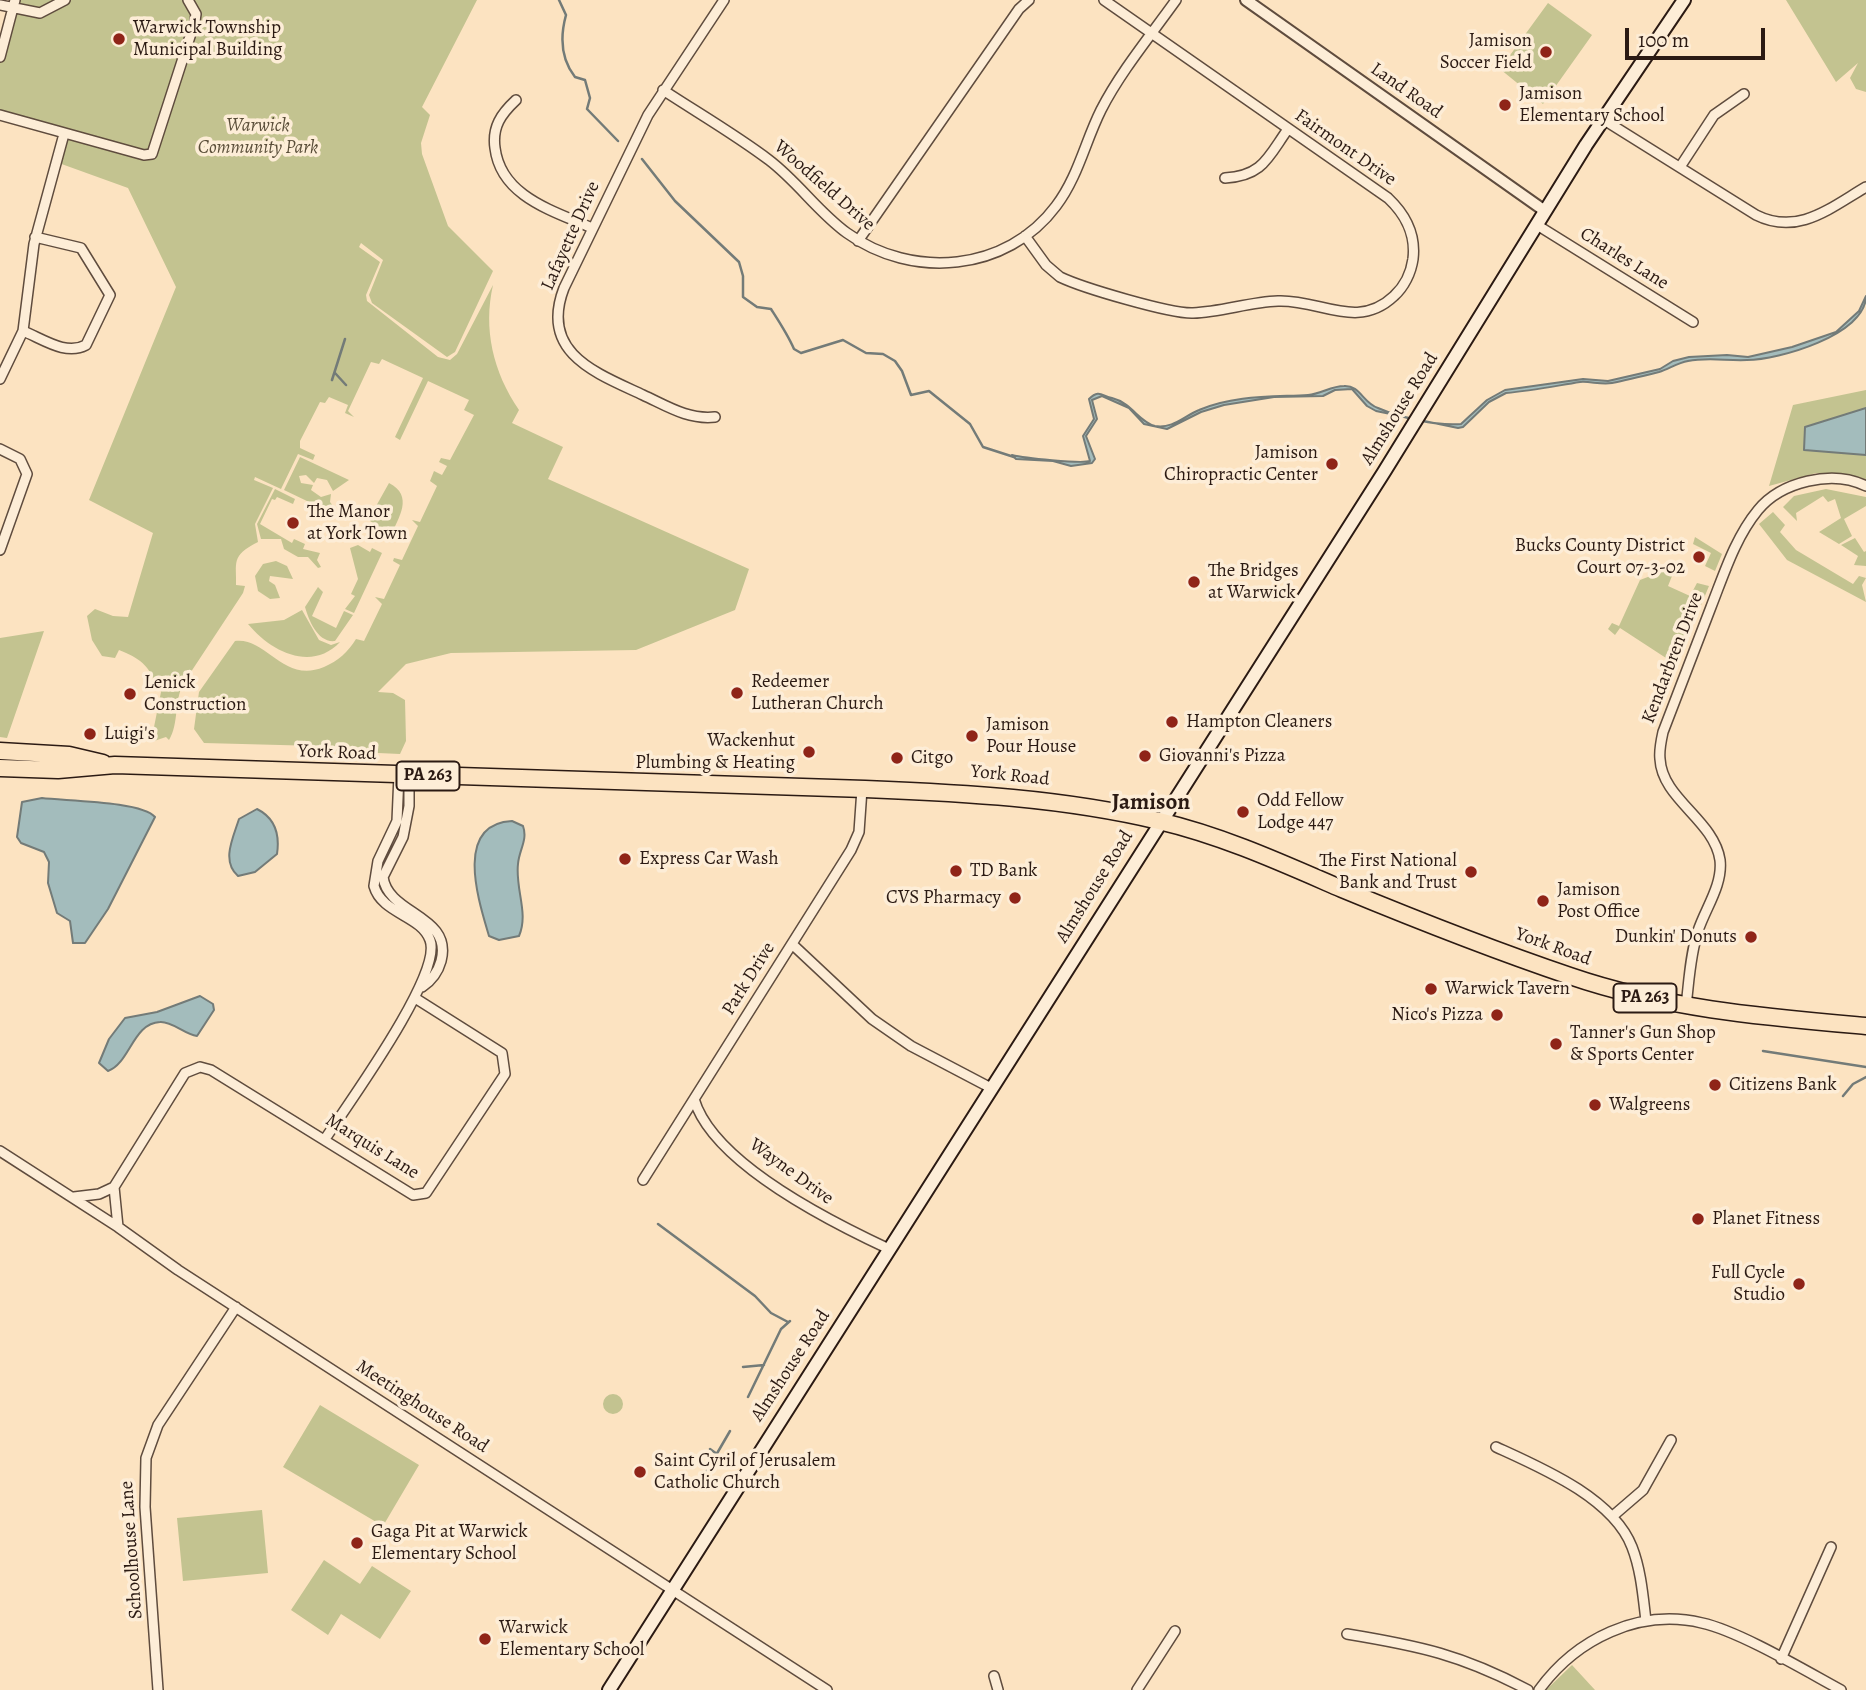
<!DOCTYPE html>
<style>
body{margin:0}
#map{position:relative;width:1866px;height:1690px;overflow:hidden;background:#fce3c1;font-family:Alegreya,serif}
canvas{display:block}
.scale{position:absolute;left:1625px;top:28px;width:140px;height:32px;box-sizing:border-box;border:4px solid #2b1a13;border-top:0;padding-left:9px;font-size:21px;line-height:24px;white-space:nowrap;color:#2b1a13;-webkit-text-stroke:5px #fdedd7;paint-order:stroke}
</style>
<div id="map">
<canvas width="1866" height="1690"></canvas>
<div class="scale">100 m</div>
</div>
<script>
const context = document.querySelector('canvas').getContext('2d');
context.lineJoin = 'round';
function fill(path, color) { context.fillStyle = color; context.fill(path, 'evenodd'); }
function trace(path, color, width, dash) { context.strokeStyle = color; context.lineWidth = width; context.lineCap = dash ? 'butt' : 'round'; context.setLineDash(dash || []); context.stroke(path); }
function drawText(font, color, halo, rows, align = 'center') {
  context.font = font + ' Alegreya,serif'; context.lineWidth = 7; context.setLineDash([]); context.textBaseline = 'middle'; context.strokeStyle = halo; context.fillStyle = color; for (const [text, x, y, turn = 0] of rows) {
    context.save(); context.translate(x, y); context.rotate((+turn || 0) * Math.PI / 180); context.textAlign = isNaN(turn) ? turn : align; if (halo) context.strokeText(text, 0, 0); context.fillText(text, 0, 0); context.restore();
  }
}
fill(new Path2D(`
 M15,0H477L422,107L430,115L421,143L422,154L448,226L493,271L455,352L447,357L372,303L369,295L383,260L361,243L359,247L380,262L366,295L367,301L438,357L450,360L457,354L493,285C483,329 493,372 519,410L512,423L563,447L548,479L749,569L735,610L636,650L451,653L406,664L378,692L393,693L405,700L406,741L400,754L334,751L318,746L204,743L194,729L199,692L235,641C267,637 283,684 324,667C338,661 348,652 356,639L364,641L382,604L375,597L384,599L400,565L393,561L394,558L402,560L418,526L412,520L420,522L437,486L430,481L434,471L442,475L447,466L439,462L441,458L450,460L474,415L464,410L469,400L428,381L400,440L395,437L423,378L382,359L379,364L371,362L348,411L354,417L345,413L348,405L329,397L325,403L320,402L300,441V448L315,455L313,460L298,454L281,489L255,477L254,480L273,488L255,524L258,542C230,556 237,563 236,585L245,586L243,593L183,684C174,702 179,724 169,740L166,737L151,742L162,687H156C150,665 139,658 119,650L115,658L102,656L92,640L87,616L95,609L113,616L128,617L153,533L89,500L176,287L128,188L56,162L63,134L0,116V57Z
 M1786,0H1866V92L1856,89L1850,78L1858,63L1836,82Z
 M1548,3L1592,35L1543,104L1500,69Z
 M1866,390V408L1805,427V450L1866,455V479L1816,473L1769,486L1793,405Z
 M300,457L349,480L333,491L327,480L317,478L314,483L306,475L299,476L301,483L313,485L311,490L321,497L331,494L330,502L336,510L334,514L284,490Z
 M389,483C414,496 399,517 390,537L371,528L373,523L370,521L379,510L375,508Z
 M275,489L295,499L293,504L277,497L275,500L272,499L260,524L292,543L294,539L305,544L303,549L320,553L317,560L321,567L318,568L308,557H298L284,549L281,539H261L257,524Z
 M1826,489L1866,497V506L1844,519L1852,536L1839,544L1819,532L1841,518L1835,499L1828,502L1823,496L1796,513L1797,521L1783,507L1794,496Z
 M1773,512L1785,525L1780,532L1796,550L1853,584L1859,576L1866,578L1862,585L1866,602L1787,560L1759,524Z
 M1695,537L1722,554L1715,571L1705,566L1711,553L1693,544Z
 M1855,538L1864,552L1866,551V566L1854,565L1858,556L1841,545Z
 M358,545L370,552L372,548L382,553L354,613L345,609L355,596L351,594L358,579L350,548Z
 M276,561L287,566L293,579L270,576L269,581L275,585L280,598L270,599L258,591L255,576L263,564Z
 M1666,570L1672,576L1668,586L1690,596L1697,583L1709,586L1674,670L1663,664L1666,658L1620,628L1615,635L1608,629L1612,623L1619,626L1640,580Z
 M318,587L323,592L312,616L336,628L344,611L353,615L335,641C318,643 309,621 305,607Z
 M302,610L319,640L331,645L340,642C312,672 271,652 248,624L284,620Z
 M44,631L7,738L0,737V638Z
 M603 1404a10 10 0 1 1 20 0a10 10 0 1 1-20 0Z
 M320,1405L419,1465L383,1526L283,1467Z
 M262,1510L268,1573L183,1581L177,1518Z
 M324,1560L360,1584L372,1566L411,1591L380,1639L341,1614L328,1635L291,1610Z
 M1572,1665L1595,1690H1546Z`), '#c3c390');
const water = new Path2D(`
 M1866,296C1866,335 1778,360 1747,360C1727,361 1708,357 1688,361C1677,363 1669,369 1659,372C1643,376 1627,380 1612,383C1601,385 1590,381 1580,382C1555,386 1531,391 1506,393L1489,402L1463,427L1458,428L1376,411L1367,406L1352,389L1335,390L1323,396L1274,397L1224,405L1201,412L1167,429L1144,424L1129,408L1102,396L1092,400L1097,419L1086,436L1095,459L1092,463L1071,466L1053,461L1016,459L1012,455C1024,458 1081,464 1090,461L1083,436L1094,419L1089,399C1099,389 1102,396 1112,398C1132,403 1139,422 1155,426C1173,429 1184,416 1199,410C1234,395 1272,397 1308,395C1321,394 1331,386 1344,386C1360,385 1363,403 1378,408C1401,418 1436,426 1461,424L1487,400L1505,390L1583,379L1608,381L1660,369L1673,361L1689,357L1727,355L1748,357L1792,347L1836,332L1859,311Z
 M1866,408V455L1804,450L1805,427Z
 M42,798C66,801 142,801 155,817L108,909L85,943H73L70,921L57,913L48,883L49,862L44,852L21,843L17,837L22,802Z
 M257,809C275,818 280,834 277,854L255,872L238,876C221,861 233,838 239,819Z
 M512,821L523,826C528,840 519,850 518,864C515,889 529,913 519,936L499,940L489,936C479,902 453,824 512,821Z
 M200,996L213,1004L214,1010L197,1036C184,1034 172,1021 160,1022C133,1023 130,1063 108,1071L99,1063L109,1039L125,1018L157,1012Z`);
fill(water, '#a3bcbc');
trace(water, '#737b78', 2);
trace(new Path2D(`
 M559,0L566,15C560,37 560,58 575,77L585,80L590,98L587,109L618,141
 M642,159L675,201L739,262L743,276V297L757,307L771,309C780,323 788,335 794,349L801,353L843,340L866,353L883,354L895,361L902,371L911,395L929,391L970,424L983,447L1014,457
 M335,373L346,385
 M332,380L345,339
 M1763,1051L1866,1067
 M1843,1096L1853,1084L1866,1077
 M658,1224L755,1296L771,1313L788,1322
 M743,1367L764,1365
 M748,1397L781,1329L790,1321
 M710,1449L717,1454
 M701,1481L730,1431`), '#737b78', 2.5);
const minor = new Path2D(`
 M0,5L40,13L65,0
 M0,57L15,0
 M663,90C698,113 736,135 769,160C798,182 818,212 847,233C912,280 1007,272 1056,206C1078,177 1085,142 1101,110C1121,71 1151,35 1176,0
 M516,100C501,114 492,127 495,148C501,197 554,211 592,228
 M0,115L144,155L152,154L195,21L196,14L188,0
 M1604,120L1756,215C1798,236 1830,208 1866,187
 M1680,167L1714,115L1744,94
 M1225,178C1263,176 1268,157 1288,129
 M1537,225L1693,322
 M1025,236L1046,265L1060,277C1083,288 1171,314 1193,313C1222,312 1249,302 1278,301C1320,299 1357,331 1394,296C1404,287 1411,273 1413,259C1416,234 1406,215 1388,198L1104,0
 M858,241L1019,9L1029,0
 M23,331C43,339 66,356 86,345L110,295L81,248L35,237
 M0,379L23,331L34,244L64,134
 M715,417C688,420 667,406 643,395C596,373 539,353 564,288L648,115L724,0
 M0,449L20,459L27,474L0,550
 M409,776V806L403,837L383,877C388,915 453,915 441,961C438,972 431,981 422,987
 M792,944L872,1019L911,1046L991,1088
 M1686,1006C1689,982 1690,955 1698,931C1705,909 1723,885 1720,860C1714,820 1662,799 1660,759C1659,751 1661,741 1663,732C1679,690 1695,649 1711,607C1724,574 1735,538 1758,510C1781,482 1832,469 1866,486
 M694,1099C713,1163 831,1222 889,1249
 M325,1139C348,1104 443,974 430,940C421,915 382,914 374,886L378,861L397,821L399,775
 M0,1151L118,1227L178,1270L827,1690
 M643,1180L851,850L859,832L862,789
 M74,1197L99,1194L114,1187
 M118,1227L114,1187L185,1073L200,1067L211,1070L413,1195L426,1193L505,1074L502,1053L415,998
 M1496,1447C1542,1468 1613,1498 1632,1547C1641,1570 1643,1596 1646,1621
 M1614,1515L1643,1490L1671,1440
 M1347,1634C1420,1646 1462,1655 1528,1690
 M1781,1659L1831,1547
 M994,1676L998,1690
 M158,1690L145,1507L146,1458L158,1425L236,1307
 M1137,1690L1175,1631
 M1539,1690C1576,1639 1639,1608 1702,1623C1739,1631 1806,1671 1841,1690`);
const tertiary = new Path2D(`
 M1246,0L1545,211`);
const secondary = new Path2D(`
 M609,1690L1384,472L1586,145L1684,0`);
const trunk = new Path2D(`
 M0,751L69,755L103,763
 M0,768L58,770L115,765L865,789C964,793 1062,798 1159,821C1223,836 1282,863 1342,889C1417,920 1493,950 1570,976C1666,1009 1765,1017 1866,1026`);
trace(minor, '#5f4c3e', 12);
trace(tertiary, '#5f4c3e', 14);
trace(secondary, '#2b1a13', 16);
trace(trunk, '#2b1a13', 19);
trace(minor, '#fdedd7', 9);
trace(tertiary, '#fdedd7', 10);
trace(secondary, '#fdedd7', 12);
trace(trunk, '#fce3c1', 16);
for (const [x, y, r, color] of [
 [119,39,7,"#8f2418"],
 [1546,52,7,"#8f2418"],
 [1505,105,7,"#8f2418"],
 [1332,464,7,"#8f2418"],
 [293,523,7,"#8f2418"],
 [1699,557,7,"#8f2418"],
 [1194,582,7,"#8f2418"],
 [737,693,7,"#8f2418"],
 [130,694,7,"#8f2418"],
 [1172,722,7,"#8f2418"],
 [90,734,7,"#8f2418"],
 [972,736,7,"#8f2418"],
 [809,752,7,"#8f2418"],
 [1145,756,7,"#8f2418"],
 [897,758,7,"#8f2418"],
 [1243,812,7,"#8f2418"],
 [625,859,7,"#8f2418"],
 [956,871,7,"#8f2418"],
 [1471,872,7,"#8f2418"],
 [1015,898,7,"#8f2418"],
 [1543,901,7,"#8f2418"],
 [1751,937,7,"#8f2418"],
 [1431,989,7,"#8f2418"],
 [1497,1015,7,"#8f2418"],
 [1556,1044,7,"#8f2418"],
 [1715,1085,7,"#8f2418"],
 [1595,1105,7,"#8f2418"],
 [1698,1219,7,"#8f2418"],
 [1799,1284,7,"#8f2418"],
 [640,1472,7,"#8f2418"],
 [357,1543,7,"#8f2418"],
 [485,1639,7,"#8f2418"]
]) { const dot = new Path2D(); dot.arc(x, y, r, 0, 2 * Math.PI); context.fillStyle = color; context.fill(dot); trace(dot, '#fdedd7', 2.5); }
for (const [x, y, w] of [
 [428,776,63],
 [1645,998,63]
]) { const box = new Path2D(); box.roundRect(x - w / 2, y - 14.5, w, 29, 5); context.fillStyle = '#fdedd7'; context.fill(box); trace(box, '#2b1a13', 2); }
drawText('bold 18px', '#2b1a13', null, [
 ["PA 263",428,776],
 ["PA 263",1645,998]
]);
drawText('19px', '#2b1a13', '#fdedd7', [
 ["Warwick Township",133,28],
 ["Municipal Building",133,50],
 ["Jamison",1532,41,"right"],
 ["Soccer Field",1532,63,"right"],
 ["Jamison",1519,94],
 ["Elementary School",1519,116],
 ["Jamison",1318,453,"right"],
 ["Chiropractic Center",1318,475,"right"],
 ["The Manor",307,512],
 ["at York Town",307,534],
 ["Bucks County District",1685,546,"right"],
 ["Court 07-3-02",1685,568,"right"],
 ["The Bridges",1208,571],
 ["at Warwick",1208,593],
 ["Redeemer",751,682],
 ["Lutheran Church",751,704],
 ["Lenick",144,683],
 ["Construction",144,705],
 ["Hampton Cleaners",1186,722],
 ["Jamison",986,725],
 ["Pour House",986,747],
 ["Luigi's",104,734],
 ["Wackenhut",795,741,"right"],
 ["Plumbing & Heating",795,763,"right"],
 ["Giovanni's Pizza",1159,756],
 ["Citgo",911,758],
 ["Odd Fellow",1257,801],
 ["Lodge 447",1257,823],
 ["Express Car Wash",639,859],
 ["The First National",1457,861,"right"],
 ["Bank and Trust",1457,883,"right"],
 ["TD Bank",970,871],
 ["Jamison",1557,890],
 ["Post Office",1557,912],
 ["CVS Pharmacy",1001,898,"right"],
 ["Dunkin' Donuts",1737,937,"right"],
 ["Warwick Tavern",1445,989],
 ["Nico's Pizza",1483,1015,"right"],
 ["Tanner's Gun Shop",1570,1033],
 ["& Sports Center",1570,1055],
 ["Citizens Bank",1729,1085],
 ["Walgreens",1609,1105],
 ["Planet Fitness",1712,1219],
 ["Full Cycle",1785,1273,"right"],
 ["Studio",1785,1295,"right"],
 ["Saint Cyril of Jerusalem",654,1461],
 ["Catholic Church",654,1483],
 ["Gaga Pit at Warwick",371,1532],
 ["Elementary School",371,1554],
 ["Warwick",499,1628],
 ["Elementary School",499,1650]
], 'left');
drawText('19px', '#2b1a13', '#fdedd7', [
 ["Land Road",1406,91,35],
 ["Fairmont Drive",1345,148,35],
 ["Woodfield Drive",824,186,41],
 ["Lafayette Drive",571,236,-66],
 ["Charles Lane",1624,259,32],
 ["Almshouse Road",1400,409,-58],
 ["Kendarbren Drive",1673,658,-69],
 ["York Road",337,753,2],
 ["York Road",1010,776,6],
 ["Almshouse Road",1095,887,-58],
 ["York Road",1553,947,20],
 ["Park Drive",749,979,-58],
 ["Marquis Lane",372,1147,32],
 ["Wayne Drive",791,1172,36],
 ["Almshouse Road",791,1366,-57],
 ["Meetinghouse Road",422,1407,33],
 ["Schoolhouse Lane",132,1550,-94]
]);
drawText('italic 19px', '#594d38', '#fdedd7', [
 ["Warwick",258,126],
 ["Community Park",258,148]
]);
drawText('bold 23px', '#2b1a13', '#fdedd7', [
 ["Jamison",1151,803]
]);
</script>
